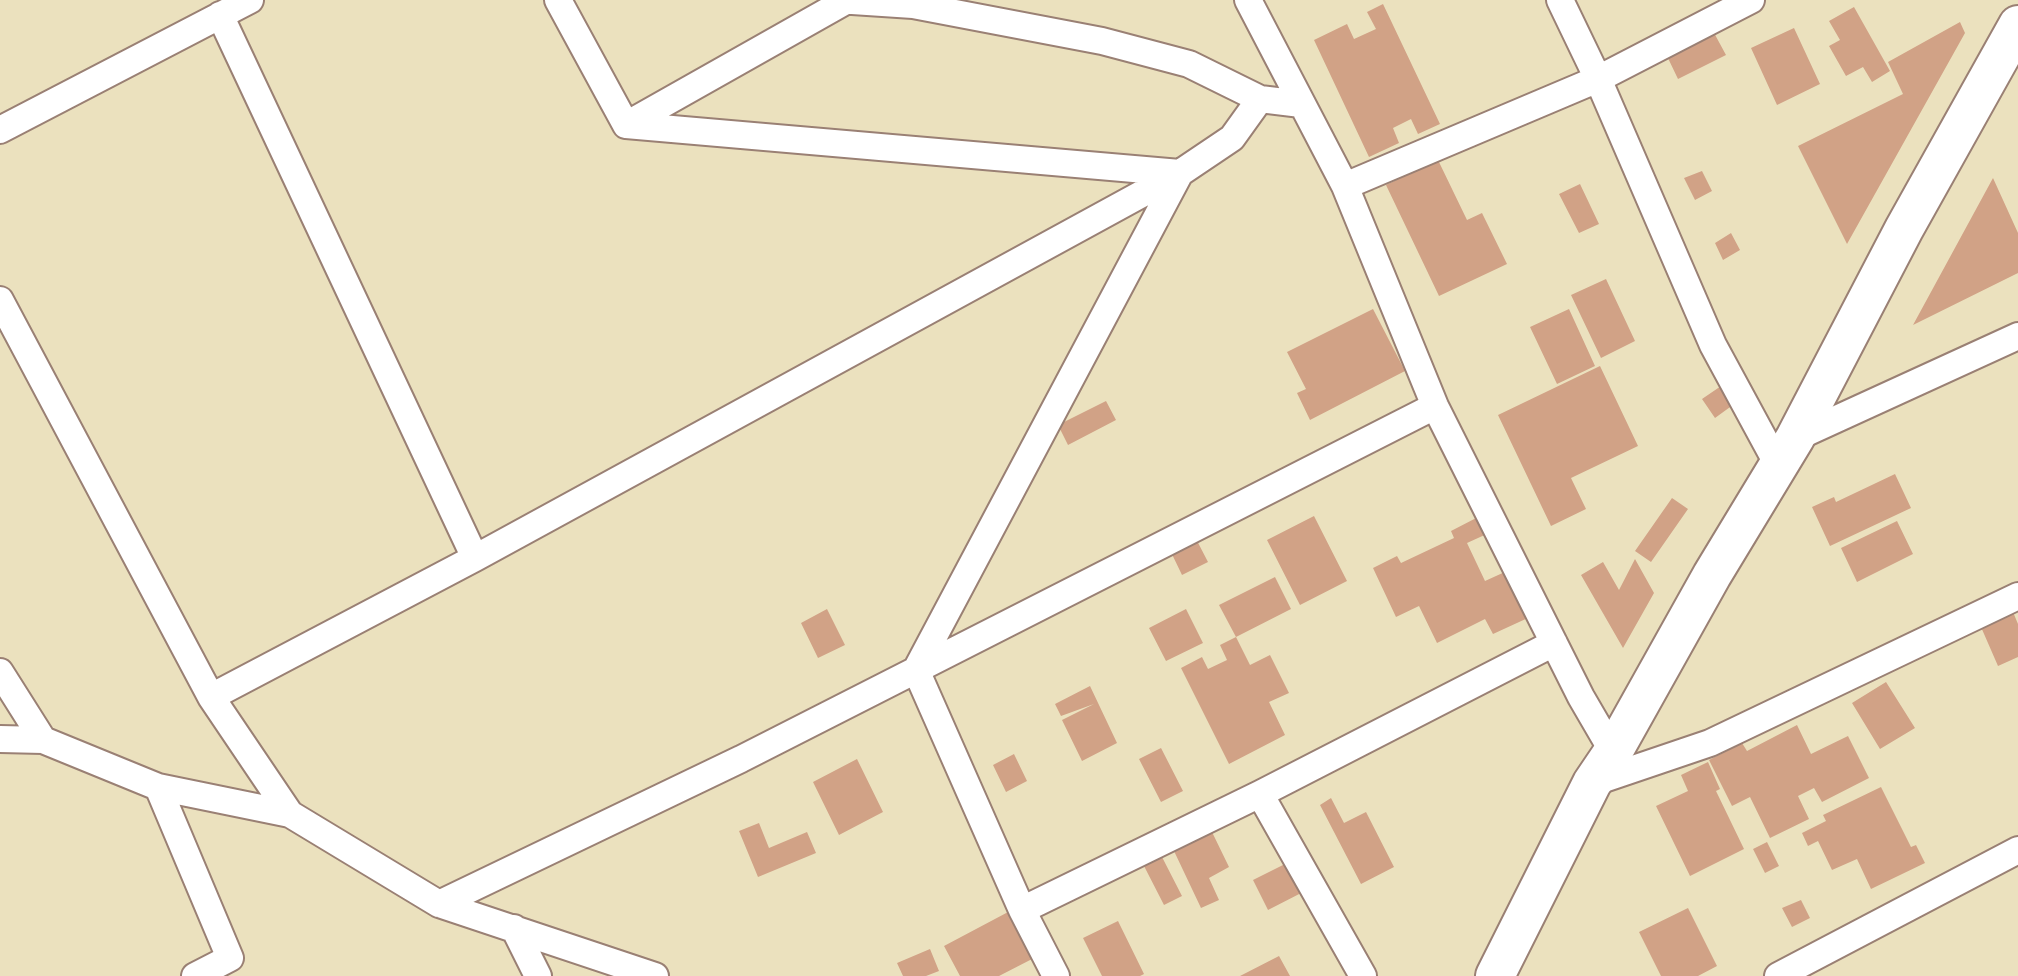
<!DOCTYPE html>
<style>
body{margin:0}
canvas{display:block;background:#ebe1be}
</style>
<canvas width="2018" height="976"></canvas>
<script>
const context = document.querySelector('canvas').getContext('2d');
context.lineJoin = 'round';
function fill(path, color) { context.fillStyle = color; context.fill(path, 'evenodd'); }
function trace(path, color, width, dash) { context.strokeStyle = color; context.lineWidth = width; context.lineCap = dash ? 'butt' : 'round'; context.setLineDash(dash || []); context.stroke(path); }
fill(new Path2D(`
 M1383,4L1440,124L1418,134L1411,119L1393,128L1399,143L1369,157L1314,40L1347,24L1354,39L1376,29L1367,12Z
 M1854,7L1890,71L1872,82L1863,67L1846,76L1829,46L1840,40L1829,21Z
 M1960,22L1965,33L1847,244L1798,146L1903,94L1888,62Z
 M1794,28L1820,84L1777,105L1751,48Z
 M1713,31L1726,55L1678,79L1666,54Z
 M1438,160L1467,220L1482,213L1507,264L1439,296L1386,185Z
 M1702,171L1712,191L1695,200L1684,178Z
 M1993,178L2018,233V273L1913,325Z
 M1580,184L1599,224L1579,233L1559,194Z
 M1731,233L1740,250L1723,260L1715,243Z
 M1606,279L1635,341L1601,358L1571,295Z
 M1373,309L1405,371L1310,420L1297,393L1306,389L1287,352Z
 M1569,309L1595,366L1557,384L1530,327Z
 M1600,366L1638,446L1571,478L1586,509L1551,526L1498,415Z
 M1724,384L1737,402L1715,418L1702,399Z
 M1106,401L1116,420L1068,445L1058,425Z
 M1895,474L1911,508L1830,546L1812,507L1834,497L1836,502Z
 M1672,498L1688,509L1651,562L1635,551Z
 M1482,515L1489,533L1467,543L1485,581L1507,571L1530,617L1493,634L1485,619L1437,643L1419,606L1396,617L1373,568L1397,556L1401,563L1454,538L1451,531Z
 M1314,516L1347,581L1300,605L1267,540Z
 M1897,521L1913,554L1857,582L1841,548Z
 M1194,535L1208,562L1182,575L1169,548Z
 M1635,559L1654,593L1623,648L1581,575L1603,562L1619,590Z
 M1275,577L1291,609L1236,637L1219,605Z
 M827,609L845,645L818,658L801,623Z
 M1186,609L1203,643L1166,661L1149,628Z
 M2013,612L2018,624V657L1998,666L1981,627Z
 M1236,637L1250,665L1270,655L1289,693L1269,702L1285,735L1229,764L1181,668L1202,657L1208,669L1227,660L1220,645Z
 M1886,682L1915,728L1880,749L1852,703Z
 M1090,686L1117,743L1082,761L1062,720L1094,704L1061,716L1055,704Z
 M1797,725L1811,754L1848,736L1869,778L1822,802L1814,788L1798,796L1809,819L1770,838L1750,797L1732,806L1709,760L1742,743L1747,751Z
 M1161,748L1183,791L1161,802L1139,759Z
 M1014,754L1027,781L1006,792L993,765Z
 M857,759L883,812L839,835L813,782Z
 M1708,762L1720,789L1716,791L1744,849L1690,876L1656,806L1688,791L1681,775Z
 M1881,787L1911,847L1916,845L1925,863L1871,889L1857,859L1832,870L1818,841L1808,846L1802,833L1826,821L1823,815Z
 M1331,798L1344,823L1366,812L1394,867L1361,884L1320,805Z
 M759,823L769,848L807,832L816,853L758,877L739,831Z
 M1212,832L1229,867L1209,878L1219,900L1201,908L1174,851Z
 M1767,842L1779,866L1765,873L1753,849Z
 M1162,857L1182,896L1164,905L1144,866Z
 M1291,861L1307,890L1268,910L1253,880Z
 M1801,900L1810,918L1792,927L1782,908Z
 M1688,908L1717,966L1698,976H1661L1639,932Z
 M1010,911L1034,958L999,976H960L944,946Z
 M1118,921L1144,974L1140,976H1102L1083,938Z
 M930,949L939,971L926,976H903L897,963Z
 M1279,956L1290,976H1240Z`), '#d1a286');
const minor = new Path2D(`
 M558,0L626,125L1180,173L916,670L1022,910L1056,976
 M837,0L913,5L1102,41L1189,64L1260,99
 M1248,0L1345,186L1435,406L1581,697L1613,752
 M1560,0L1598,79L1713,345L1778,465
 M220,15L475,558
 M626,125L844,2
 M0,130L250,0
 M1345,186L1598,79L1751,0
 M0,300L211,697L290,814
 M1795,438L2018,336
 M0,672L43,740
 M211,697L475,558L1180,173L1232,138L1260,99L1301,104
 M0,739L43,740L158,787L290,814L439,904L741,759L1435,406
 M1592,783L1710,743L2018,596
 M158,787L230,958L195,976
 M1260,794L1363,976
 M439,904L655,976
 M1022,910L1260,794L1554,643
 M514,928L538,976
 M1778,976L2018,850`);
const secondary = new Path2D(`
 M1495,976L1592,783L1613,752L1712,575L1795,438L1904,229L2018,25`);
trace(minor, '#9a8074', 30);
trace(secondary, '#9a8074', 42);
trace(minor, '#fff', 26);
trace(secondary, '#fff', 38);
</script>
